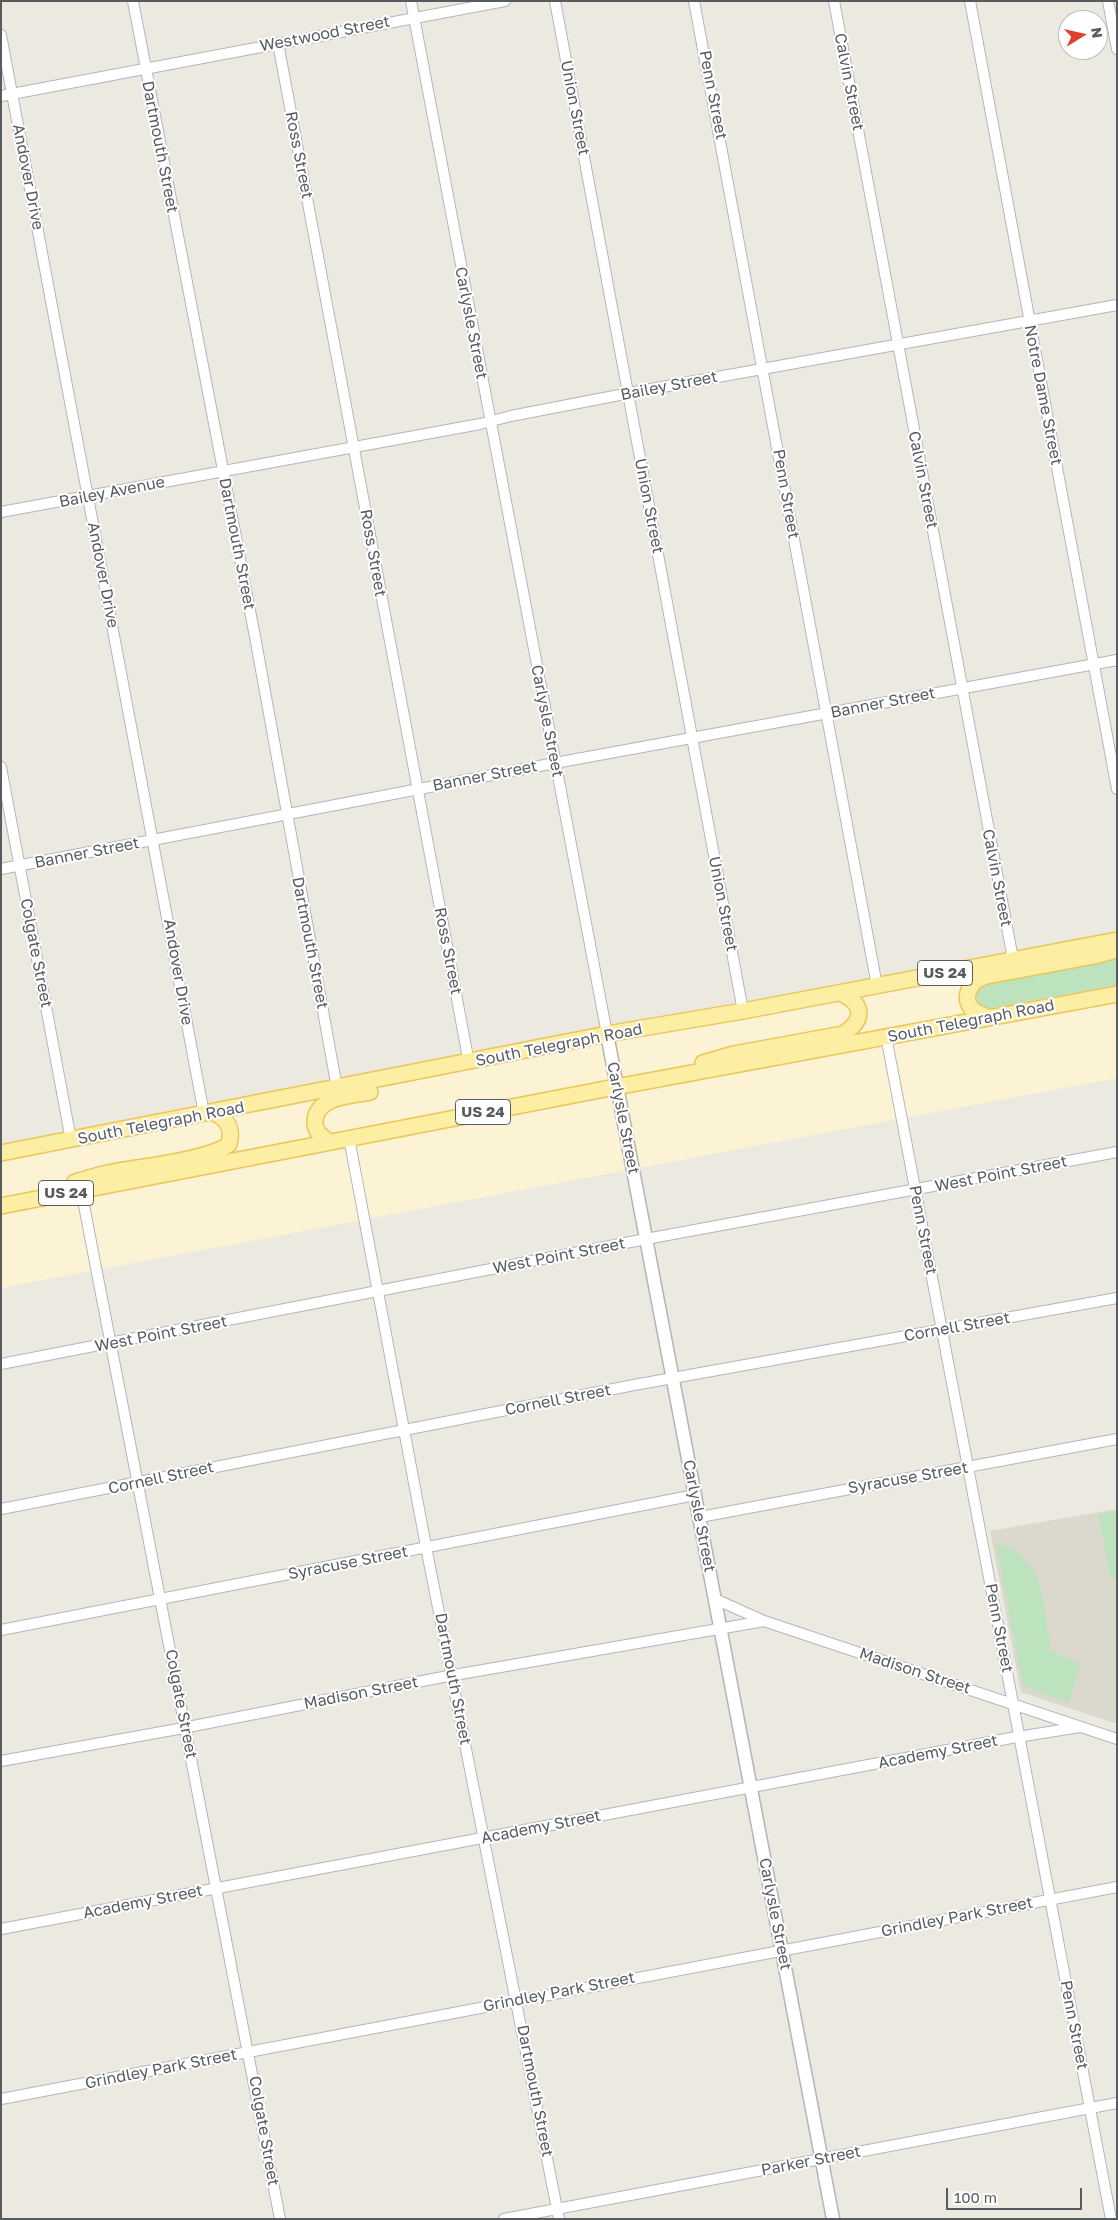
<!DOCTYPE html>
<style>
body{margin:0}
#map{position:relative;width:1118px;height:2220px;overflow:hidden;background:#ebe9e0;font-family:"Golos Text",sans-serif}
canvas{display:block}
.frame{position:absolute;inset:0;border:2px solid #585c60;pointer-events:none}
.north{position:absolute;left:1058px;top:10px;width:50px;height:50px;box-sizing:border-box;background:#fff;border:1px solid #bcbebf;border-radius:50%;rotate:81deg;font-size:14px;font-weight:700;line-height:20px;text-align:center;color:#585c60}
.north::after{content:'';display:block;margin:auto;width:18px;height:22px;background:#e33f2e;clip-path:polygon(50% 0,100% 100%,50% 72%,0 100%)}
.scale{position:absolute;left:946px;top:2188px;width:136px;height:22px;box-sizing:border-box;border:2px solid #585c60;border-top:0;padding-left:6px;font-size:15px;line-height:18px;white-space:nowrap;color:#585c60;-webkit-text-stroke:4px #fff;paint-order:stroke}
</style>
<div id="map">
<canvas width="1118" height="2220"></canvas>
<div class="frame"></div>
<div class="north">N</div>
<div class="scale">100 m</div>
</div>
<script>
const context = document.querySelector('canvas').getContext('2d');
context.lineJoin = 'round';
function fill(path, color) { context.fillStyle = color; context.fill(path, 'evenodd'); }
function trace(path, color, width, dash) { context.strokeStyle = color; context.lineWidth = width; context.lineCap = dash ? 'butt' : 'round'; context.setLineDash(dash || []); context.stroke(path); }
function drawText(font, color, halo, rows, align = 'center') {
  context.font = font + ' "Golos Text",sans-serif'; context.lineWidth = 4; context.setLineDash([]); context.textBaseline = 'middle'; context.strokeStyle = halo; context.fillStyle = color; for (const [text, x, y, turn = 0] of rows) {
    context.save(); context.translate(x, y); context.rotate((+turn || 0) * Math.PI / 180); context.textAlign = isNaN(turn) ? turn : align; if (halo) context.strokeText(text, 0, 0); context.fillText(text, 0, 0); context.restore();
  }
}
fill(new Path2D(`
 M1117,940V1078L1,1288V1153Z`), '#fcf3d4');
fill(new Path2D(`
 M1117,1509V1724L1021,1692L990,1531Z`), '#dbd8ce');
fill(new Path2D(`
 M1117,955V985L987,1009L977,1002V992L986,982Z
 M1117,1511V1582L1110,1575L1098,1514Z
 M996,1543C1045,1558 1043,1602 1050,1644L1049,1650L1080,1664L1069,1703L1023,1686Z`), '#bce3bd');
const minor = new Path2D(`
 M133,1L256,642L337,1088
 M411,1L607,1034
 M555,1L743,1011
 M694,1L877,986
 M834,1L1013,959
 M970,1L1117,789
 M1108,1L1117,49
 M1,35L204,1114
 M278,43L469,1063
 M1,96L505,1
 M1,512L480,424L511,416L640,391L1117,305
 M1,767L71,1140
 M1,869L555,763L1117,660
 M886,1036L1111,2219
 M349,1138L428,1557L559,2219
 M81,1190L280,2219
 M1,1364L646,1239L1117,1152
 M1,1509L634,1385L1117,1298
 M700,1517L1117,1439
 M715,1599L764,1621L1117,1739
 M1,1630L695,1495
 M1,1761L178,1729L443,1677L764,1621
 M1,1929L1011,1738L1080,1727
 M1,2099L1117,1887
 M504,2219L1117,2103`);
const tertiary = new Path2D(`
 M607,1034L833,2219`);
const primary = new Path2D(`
 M989,1017C968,1013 960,997 976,980L987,976L1094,956L1117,950
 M703,1063L734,1054L843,1034C865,1020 864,1003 840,993
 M329,1142C321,1136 314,1131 315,1120C318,1096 351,1096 370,1092
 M1,1153L607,1034L743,1011L1117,940
 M75,1182C86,1179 97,1175 108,1173C136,1167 210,1160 229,1144C233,1129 228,1119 214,1113
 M1,1206L605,1089L1117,994`);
trace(minor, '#b2b6ba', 12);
trace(tertiary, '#b2b6ba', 15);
trace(primary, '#ecc458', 18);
trace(minor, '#fff', 10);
trace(tertiary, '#fff', 12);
trace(primary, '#fcefa4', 15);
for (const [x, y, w] of [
 [945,973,55],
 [483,1112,55],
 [66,1193,55]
]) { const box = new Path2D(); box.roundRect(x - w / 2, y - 12.5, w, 25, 4); context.fillStyle = '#fff'; context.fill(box); trace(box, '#585c60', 1); }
drawText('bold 15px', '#585c60', null, [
 ["US 24",945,973],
 ["US 24",483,1112],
 ["US 24",66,1193]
]);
drawText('16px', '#585c60', '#fff', [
 ["Westwood Street",325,34,-11],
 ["Calvin Street",849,82,79],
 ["Penn Street",713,95,79],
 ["Union Street",575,108,79],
 ["Dartmouth Street",160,147,79],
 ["Ross Street",299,155,79],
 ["Andover Drive",28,177,79],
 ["Carlysle Street",471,323,79],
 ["Bailey Street",669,386,-11],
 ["Notre Dame Street",1043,395,79],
 ["Calvin Street",923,480,79],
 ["Bailey Avenue",112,492,-11],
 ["Penn Street",786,494,80],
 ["Union Street",649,506,79],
 ["Dartmouth Street",237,544,79],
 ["Ross Street",373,553,80],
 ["Andover Drive",103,575,79],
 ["Banner Street",883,703,-11],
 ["Carlysle Street",547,721,79],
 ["Banner Street",485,776,-11],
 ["Banner Street",87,853,-11],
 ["Calvin Street",997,878,79],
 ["Union Street",723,904,79],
 ["Dartmouth Street",310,943,79],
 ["Ross Street",448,951,79],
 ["Colgate Street",36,953,79],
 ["Andover Drive",178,972,80],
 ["South Telegraph Road",971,1021,-11],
 ["South Telegraph Road",559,1045,-11],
 ["Carlysle Street",623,1118,79],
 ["South Telegraph Road",161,1123,-11],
 ["West Point Street",1001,1174,-11],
 ["Penn Street",923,1230,79],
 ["West Point Street",559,1256,-11],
 ["Cornell Street",957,1327,-10],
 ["West Point Street",161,1334,-11],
 ["Cornell Street",558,1400,-11],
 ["Cornell Street",161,1478,-12],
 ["Syracuse Street",908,1478,-10],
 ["Carlysle Street",699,1516,79],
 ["Syracuse Street",348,1563,-11],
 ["Penn Street",999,1628,79],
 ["Madison Street",915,1671,18],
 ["Dartmouth Street",453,1679,79],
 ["Madison Street",361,1693,-11],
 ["Colgate Street",181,1704,79],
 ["Academy Street",938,1752,-11],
 ["Academy Street",541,1827,-11],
 ["Academy Street",143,1902,-11],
 ["Carlysle Street",775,1914,79],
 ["Grindley Park Street",957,1917,-11],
 ["Grindley Park Street",559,1992,-11],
 ["Penn Street",1074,2025,79],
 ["Grindley Park Street",161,2069,-11],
 ["Dartmouth Street",535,2091,79],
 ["Colgate Street",264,2131,80],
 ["Parker Street",811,2161,-11]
]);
</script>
